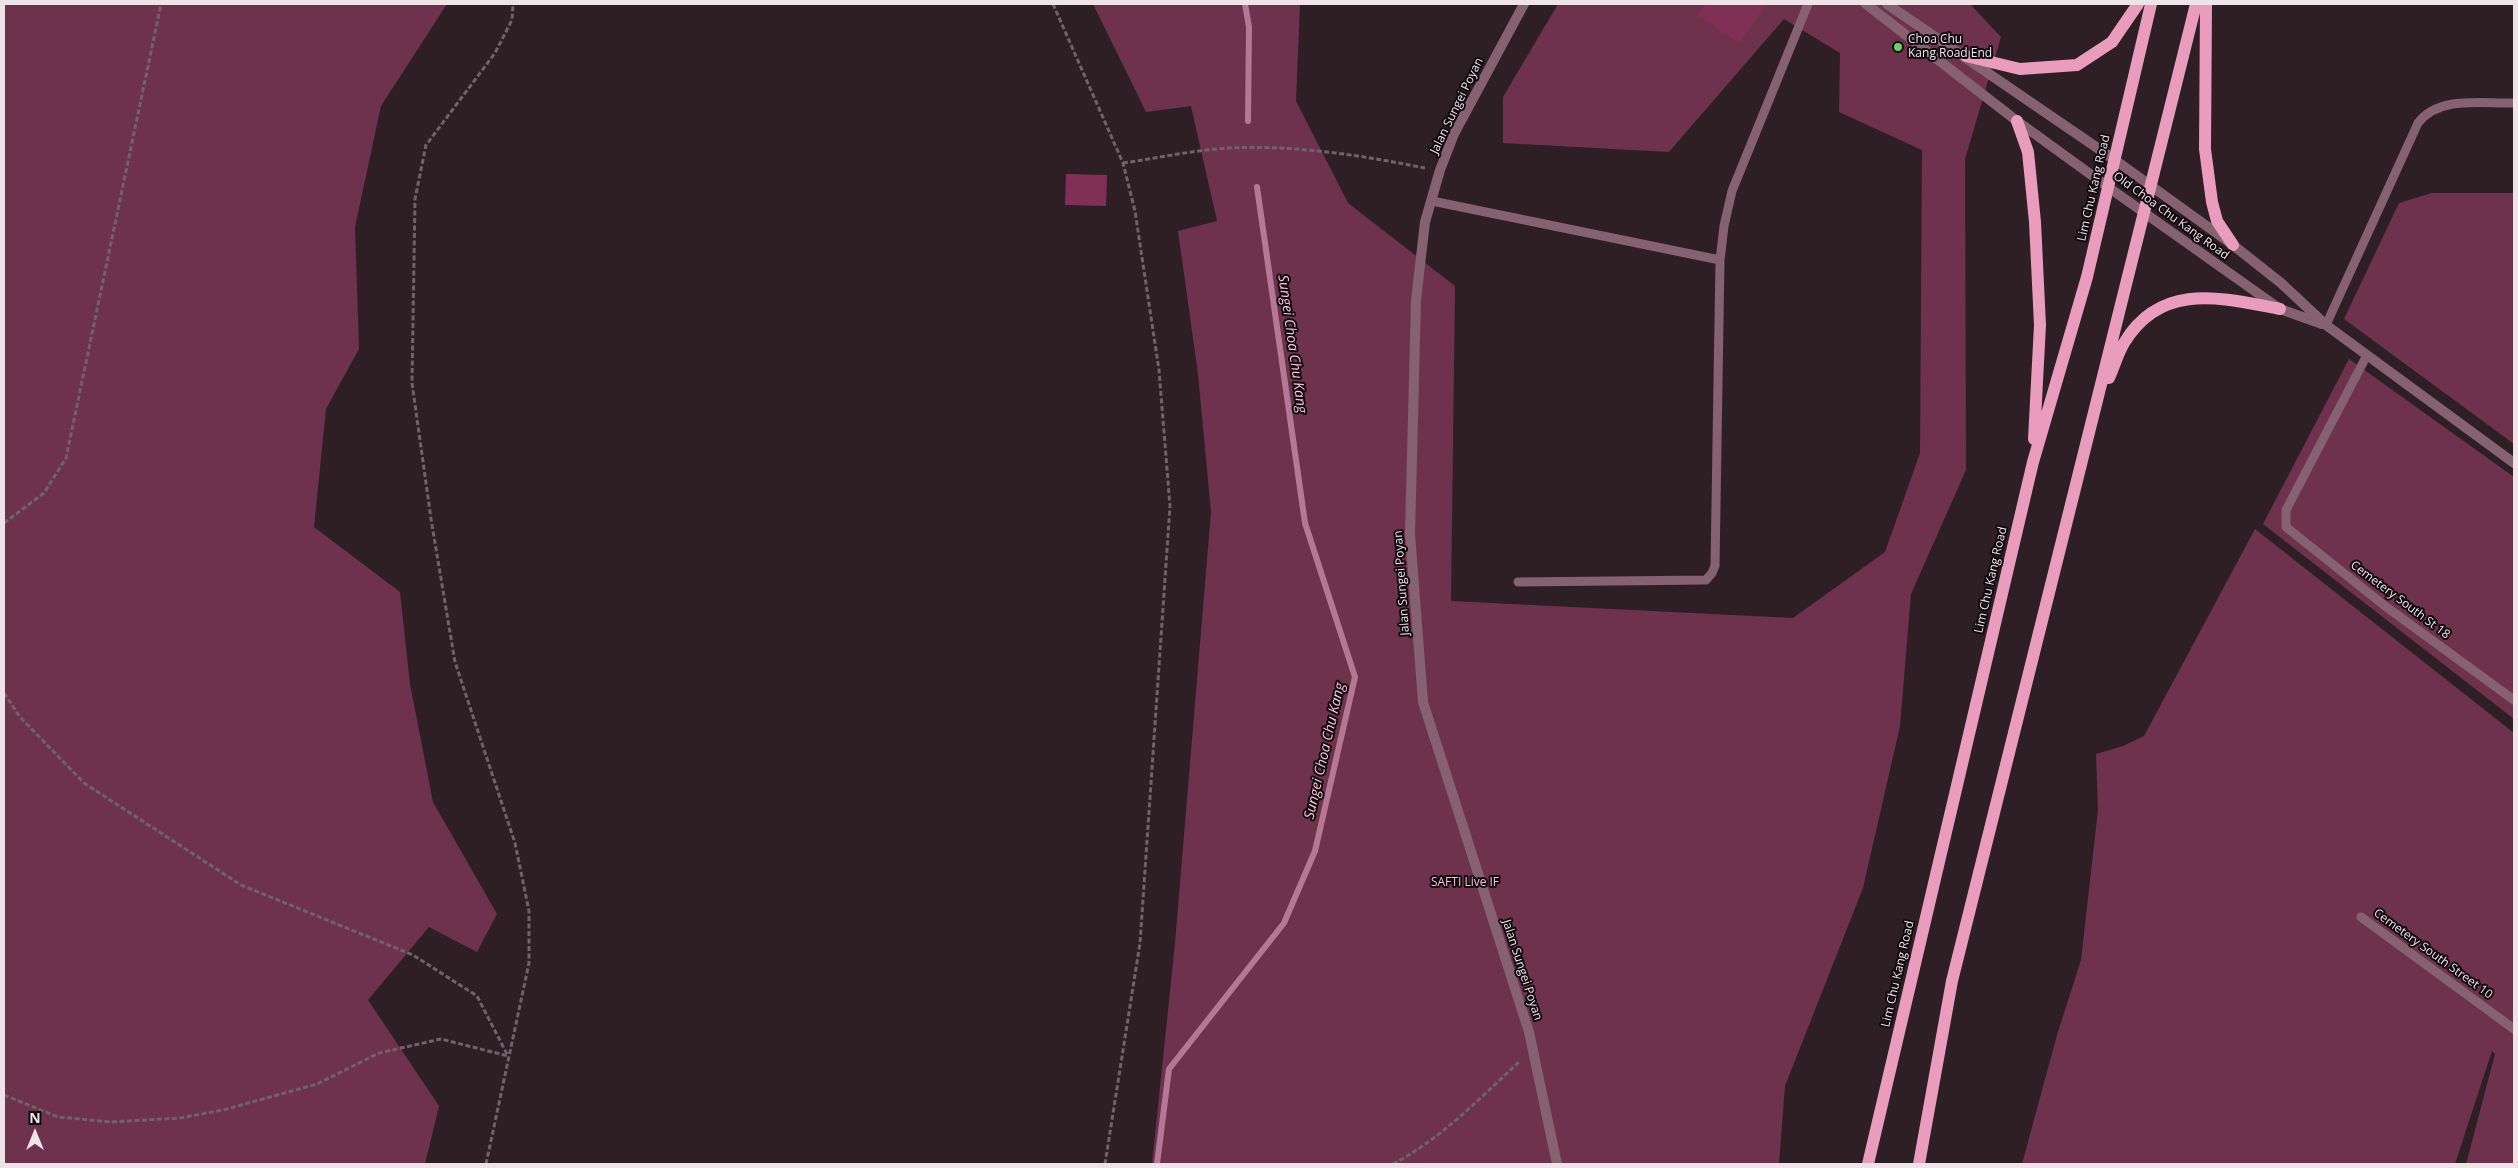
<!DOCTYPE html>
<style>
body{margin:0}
#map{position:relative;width:2518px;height:1168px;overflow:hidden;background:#2e1f25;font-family:"Open Sans",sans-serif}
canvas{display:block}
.frame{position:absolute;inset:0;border:5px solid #eee4e8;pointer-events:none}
.north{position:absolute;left:10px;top:1108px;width:50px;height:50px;-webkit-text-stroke:4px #120b0e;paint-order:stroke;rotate:0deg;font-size:14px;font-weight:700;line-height:20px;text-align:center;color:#eee4e8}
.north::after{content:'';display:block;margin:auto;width:18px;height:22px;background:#eee4e8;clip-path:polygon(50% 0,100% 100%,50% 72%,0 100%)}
</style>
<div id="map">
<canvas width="2518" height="1168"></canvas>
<div class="frame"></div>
<div class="north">N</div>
</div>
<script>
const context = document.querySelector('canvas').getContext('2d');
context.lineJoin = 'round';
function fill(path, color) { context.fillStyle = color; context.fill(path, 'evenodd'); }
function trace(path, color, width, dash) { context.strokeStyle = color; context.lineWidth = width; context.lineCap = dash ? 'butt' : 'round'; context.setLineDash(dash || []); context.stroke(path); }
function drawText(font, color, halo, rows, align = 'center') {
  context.font = font + ' "Open Sans",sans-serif'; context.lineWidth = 4; context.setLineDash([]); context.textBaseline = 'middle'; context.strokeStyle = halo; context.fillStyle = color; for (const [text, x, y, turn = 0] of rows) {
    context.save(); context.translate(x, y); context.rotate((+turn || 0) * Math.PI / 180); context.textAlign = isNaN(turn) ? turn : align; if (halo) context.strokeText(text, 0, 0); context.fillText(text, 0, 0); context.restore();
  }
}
fill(new Path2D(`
 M4,4H447L381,106L355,227L359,349L326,409L314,527L400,592L410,684L433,802L497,914L477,952L429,927L368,1000L439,1106L425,1164H4Z
 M1093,4H1300L1296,101L1348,203L1455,286L1451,601L1793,618L1885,552L1920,453L1922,150L1839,112L1840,53L1784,19L1669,152L1503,143V97L1558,4H1970L2001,37L1965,159L1966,470L1911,594L1900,726L1863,888L1785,1086L1779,1164H1152L1175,943L1211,512L1198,374L1178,231L1217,221L1191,106L1146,112Z
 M2432,193H2514V444L2344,319L2399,203Z
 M2349,359L2514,477V719L2263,524Z
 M2255,529L2514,733V1164H2466L2495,1054L2492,1051L2455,1164H2022L2057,1035L2081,960L2098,810L2096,754L2123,746L2144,736Z`), '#6e324d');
trace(new Path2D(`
 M1245,4L1249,27L1248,121
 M1157,1164L1169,1069L1284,923L1315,851L1355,677L1305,523L1257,187`), '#b57894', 6);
fill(new Path2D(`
 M1706,4H1767L1739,43L1698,15Z
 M1066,174L1107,175L1106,206L1065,205Z`), '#803056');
trace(new Path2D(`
 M1053,4L1123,163L1135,211L1159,370L1170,506L1140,943L1105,1164
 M1123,163C1158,158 1194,150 1229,148C1295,145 1360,155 1425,168
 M4,523L44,493L66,458L161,4
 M4,693L20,717L84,783L241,885L413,955L477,996L508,1056
 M4,1095L58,1117L111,1122L180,1118L223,1110L317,1084L379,1053L441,1039L508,1056
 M486,1164L529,963V911L515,843L455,662L431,519L412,383L415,199L426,145L495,53L512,20L513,4
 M1393,1164C1441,1139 1480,1098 1520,1061`), '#6f6268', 3, [5, 2.5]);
trace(new Path2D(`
 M1432,201L1720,260
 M2326,325L2418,123C2439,95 2483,104 2514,103
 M2367,355L2286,510V527L2385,606L2514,700
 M1518,582L1706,580L1712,573L1715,566L1720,260L1724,226L1732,191L1808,4
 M2361,917L2514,1029`), '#866170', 9);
trace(new Path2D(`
 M1524,4L1454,134L1440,170L1425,222L1416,300L1410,534L1423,702L1529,1032L1557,1164
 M1866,4L2017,121L2108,187
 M1887,4L2115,160`), '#866170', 10);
trace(new Path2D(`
 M2115,160L2233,245L2281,283L2326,325L2514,463
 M2108,187L2280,309L2322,324`), '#866170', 10);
trace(new Path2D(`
 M2206,4L2205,149L2212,202L2217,221L2233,245
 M1966,56L2020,69L2077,65L2112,42L2138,4
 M2017,121L2028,152L2035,222L2040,325L2034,439
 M2109,378C2114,367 2118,353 2124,343C2161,281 2222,298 2280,309
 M1868,1164L2033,462L2087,277L2151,4
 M1919,1164L1952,981L2196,4`), '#e99cbc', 12);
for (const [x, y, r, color] of [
 [1898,47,5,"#68d465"]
]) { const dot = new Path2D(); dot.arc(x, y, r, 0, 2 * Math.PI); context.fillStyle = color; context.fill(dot); trace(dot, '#120b0e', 2); }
drawText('12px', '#eee4e8', '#120b0e', [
 ["Choa Chu",1908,40],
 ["Kang Road End",1908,54]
], 'left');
drawText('12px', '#eee4e8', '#120b0e', [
 ["Jalan Sungei Poyan",1457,106,-64],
 ["Lim Chu Kang Road",2094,188,-77],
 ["Old Choa Chu Kang Road",2171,216,36],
 ["Lim Chu Kang Road",1991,580,-77],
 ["Jalan Sungei Poyan",1402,583,-94],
 ["Cemetery South St 18",2400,600,37],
 ["Cemetery South Street 10",2433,954,36],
 ["Jalan Sungei Poyan",1522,970,72],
 ["Lim Chu Kang Road",1898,974,-77]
]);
drawText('12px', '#f2c2d5', '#120b0e', [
 ["SAFTI Live IF",1465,883]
]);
drawText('italic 14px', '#f8c8db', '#120b0e', [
 ["Sungei Choa Chu Kang",1292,344,82],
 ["Sungei Choa Chu Kang",1325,751,-77]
]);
</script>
